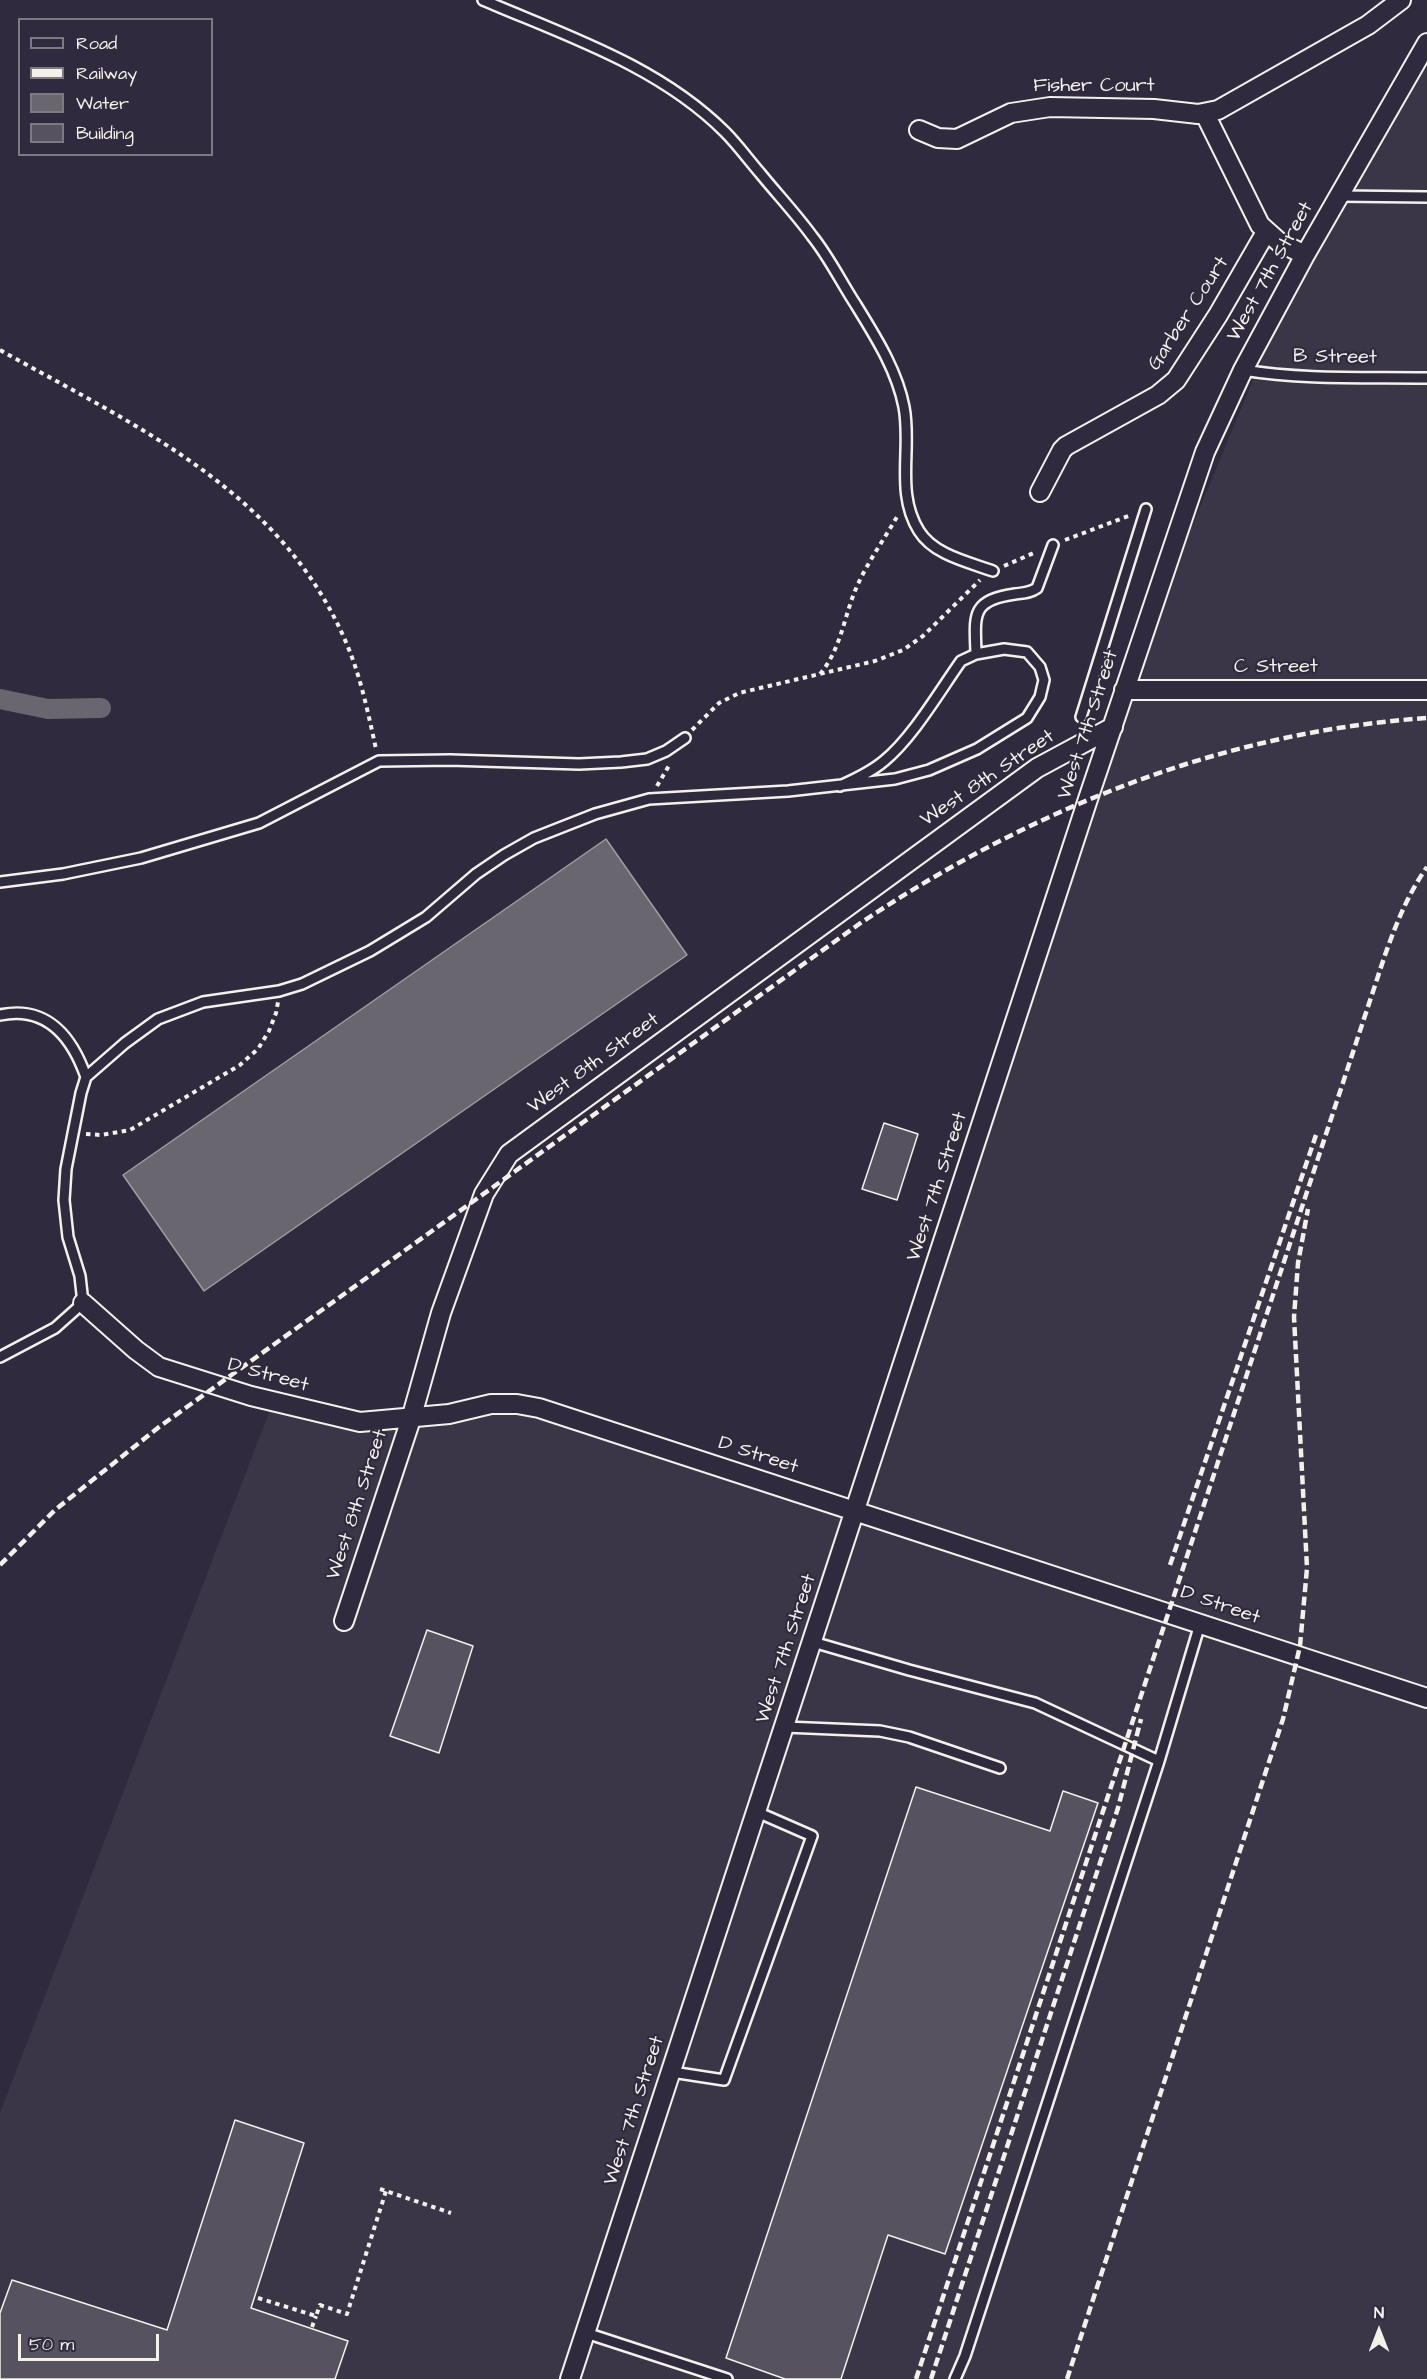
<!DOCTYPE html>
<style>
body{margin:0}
#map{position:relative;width:1427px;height:2379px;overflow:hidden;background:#2f2a3d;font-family:"Architects Daughter",sans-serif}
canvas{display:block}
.legend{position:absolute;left:18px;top:18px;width:195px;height:138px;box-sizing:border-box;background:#2f2a3d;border:2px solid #7e7a81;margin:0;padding:8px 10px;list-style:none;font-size:18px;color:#f4f1e8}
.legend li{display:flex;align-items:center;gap:12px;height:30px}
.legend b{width:30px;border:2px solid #7e7a81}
.north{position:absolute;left:1349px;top:2301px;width:60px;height:60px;-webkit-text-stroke:4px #2f2a3d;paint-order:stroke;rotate:0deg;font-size:16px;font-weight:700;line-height:24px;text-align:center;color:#f4f1e8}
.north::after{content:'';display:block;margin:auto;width:21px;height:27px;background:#f4f1e8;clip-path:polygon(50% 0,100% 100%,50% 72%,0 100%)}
.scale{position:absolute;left:18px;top:2334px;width:141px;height:27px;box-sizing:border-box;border:3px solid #f4f1e8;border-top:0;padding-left:8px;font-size:18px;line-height:21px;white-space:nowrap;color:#f4f1e8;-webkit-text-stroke:4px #2f2a3d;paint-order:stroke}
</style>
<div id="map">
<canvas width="1427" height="2379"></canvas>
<ul class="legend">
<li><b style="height:8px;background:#2f2a3d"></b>Road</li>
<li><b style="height:8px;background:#f4f1e8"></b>Railway</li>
<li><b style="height:16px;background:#6a6670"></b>Water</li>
<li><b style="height:16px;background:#56525f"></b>Building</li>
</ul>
<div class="north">N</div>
<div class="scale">50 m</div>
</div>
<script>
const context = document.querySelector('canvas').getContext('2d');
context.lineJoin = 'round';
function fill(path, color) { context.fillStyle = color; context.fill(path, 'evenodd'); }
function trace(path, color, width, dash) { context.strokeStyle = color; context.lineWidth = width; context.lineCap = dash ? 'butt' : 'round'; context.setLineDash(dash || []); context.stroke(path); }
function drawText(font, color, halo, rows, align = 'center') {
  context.font = font + ' "Architects Daughter",sans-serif'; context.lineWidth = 4.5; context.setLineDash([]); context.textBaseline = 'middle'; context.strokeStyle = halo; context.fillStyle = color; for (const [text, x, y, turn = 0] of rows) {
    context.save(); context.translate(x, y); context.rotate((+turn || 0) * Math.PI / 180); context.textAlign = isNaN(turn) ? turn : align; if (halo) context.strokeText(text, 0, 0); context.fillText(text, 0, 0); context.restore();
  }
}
fill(new Path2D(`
 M1427,50V2379H0V2113L273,1402L411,1419L517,1404L856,1511L1124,690L1305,255Z`), '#3b3647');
const water = new Path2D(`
 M606,839L687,955L204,1291L123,1175Z`);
fill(water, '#6a6670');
trace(water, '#a19ea0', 1.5);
trace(new Path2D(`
 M0,699L48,709L101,708`), '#6a6670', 20);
const building = new Path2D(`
 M884,1123L918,1134L897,1200L862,1189Z
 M427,1630L473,1646L439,1753L390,1736Z
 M916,1787L1050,1831L1063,1791L1098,1803L945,2254L888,2235L841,2379H785L726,2358Z
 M235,2120L304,2143L251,2308L348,2341L335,2379H0V2313L12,2280L167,2330Z`);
fill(building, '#56525f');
trace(building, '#f4f1e8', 1.5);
const lane = new Path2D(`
 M483,0C567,36 659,66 725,132C737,144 748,159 760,173C777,194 796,214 812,236C829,257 841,282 856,305C875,336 897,370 904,407C912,448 895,493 919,531C934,555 968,562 993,571
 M1339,196L1427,197
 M1243,370C1304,380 1366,377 1427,378
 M976,654C975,616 970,600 1015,594C1023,593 1030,593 1037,588L1053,545
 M1081,717L1146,509
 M0,882L63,874L141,858L259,823L379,761L450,760L579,764L621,762L647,759L666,751L685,738
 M0,1015C47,1005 72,1037 86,1077
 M0,1357L55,1328L83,1303L80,1276L68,1237L64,1200L66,1169L81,1093L86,1077L125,1043L158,1019L203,1002L279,991L302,984L370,951L426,917L476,874L504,855L534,838L595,814L649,799L788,791L895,779L929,770L977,749L1027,718L1040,697L1044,680L1040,667L1027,652L1004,649L976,654L961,661C939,692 913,737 884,761C871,772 856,779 840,786
 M813,1642L909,1670L1035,1703L1159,1761
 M785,1727L880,1731L909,1737L1000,1768
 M672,2072L724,2080L812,1836L757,1812
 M586,2333L727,2379
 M955,2379L965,2356L1159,1761L1200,1624`);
const street = new Path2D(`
 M1205,114L1260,225L1279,242L1305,255
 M919,130L938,138L957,139L1011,113L1050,107L1154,109L1198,114L1218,110L1368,25L1401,0
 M1040,492L1062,450L1066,446L1158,395L1176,380L1218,315L1266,232
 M1124,690H1427
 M83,1303L136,1350L159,1367L251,1396L360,1422L449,1414L491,1404H517L539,1408L1427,1698
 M344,1621L411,1419L441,1313L484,1194L509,1154L1037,768L1113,727
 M570,2379L1088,799L1205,452L1243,370L1305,255L1427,43`);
trace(lane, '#f4f1e8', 14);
trace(street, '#f4f1e8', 22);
trace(new Path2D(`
 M0,350C139,428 287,493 350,652C362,683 369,717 376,749
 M1065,540L1131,515
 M1004,566L1036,552
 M820,674C842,648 844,614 858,584C869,560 885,538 898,515
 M692,730L719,703L739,693L875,661L903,650L923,636L980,580
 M657,786L670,764
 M86,1134L101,1135L130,1130L240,1065L258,1049L269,1031L276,1013L278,1002
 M380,2189L451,2213
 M258,2298L316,2316L320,2305L347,2314L386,2191
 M312,2327L316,2316`), '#f4f1e8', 4, [4.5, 4.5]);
trace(lane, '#2f2a3d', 9);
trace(street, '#2f2a3d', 18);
trace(new Path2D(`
 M0,1565L55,1510L159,1427L862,922C1032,809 1222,732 1427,718
 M1170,1565L1316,1135
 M916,2379L1385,955C1396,924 1408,894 1427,867
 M931,2379L1118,1808L1141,1719
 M1067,2379L1283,1719L1300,1646L1307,1568L1294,1317L1298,1263L1308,1209`), '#f4f1e8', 4.5, [9, 4.5]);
drawText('20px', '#f4f1e8', '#2f2a3d', [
 ["Fisher Court",1094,87],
 ["West 7th Street",1271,272,-61],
 ["Garber Court",1189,314,-57],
 ["B Street",1335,358,1],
 ["C Street",1276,668],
 ["West 7th Street",1089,725,-72],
 ["West 8th Street",988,779,-34],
 ["West 8th Street",594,1064,-36],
 ["West 7th Street",938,1187,-72],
 ["D Street",268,1376,15],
 ["D Street",758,1456,18],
 ["West 8th Street",358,1505,-72],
 ["D Street",1220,1606,19],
 ["West 7th Street",787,1649,-72],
 ["West 7th Street",635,2111,-72]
]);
</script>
